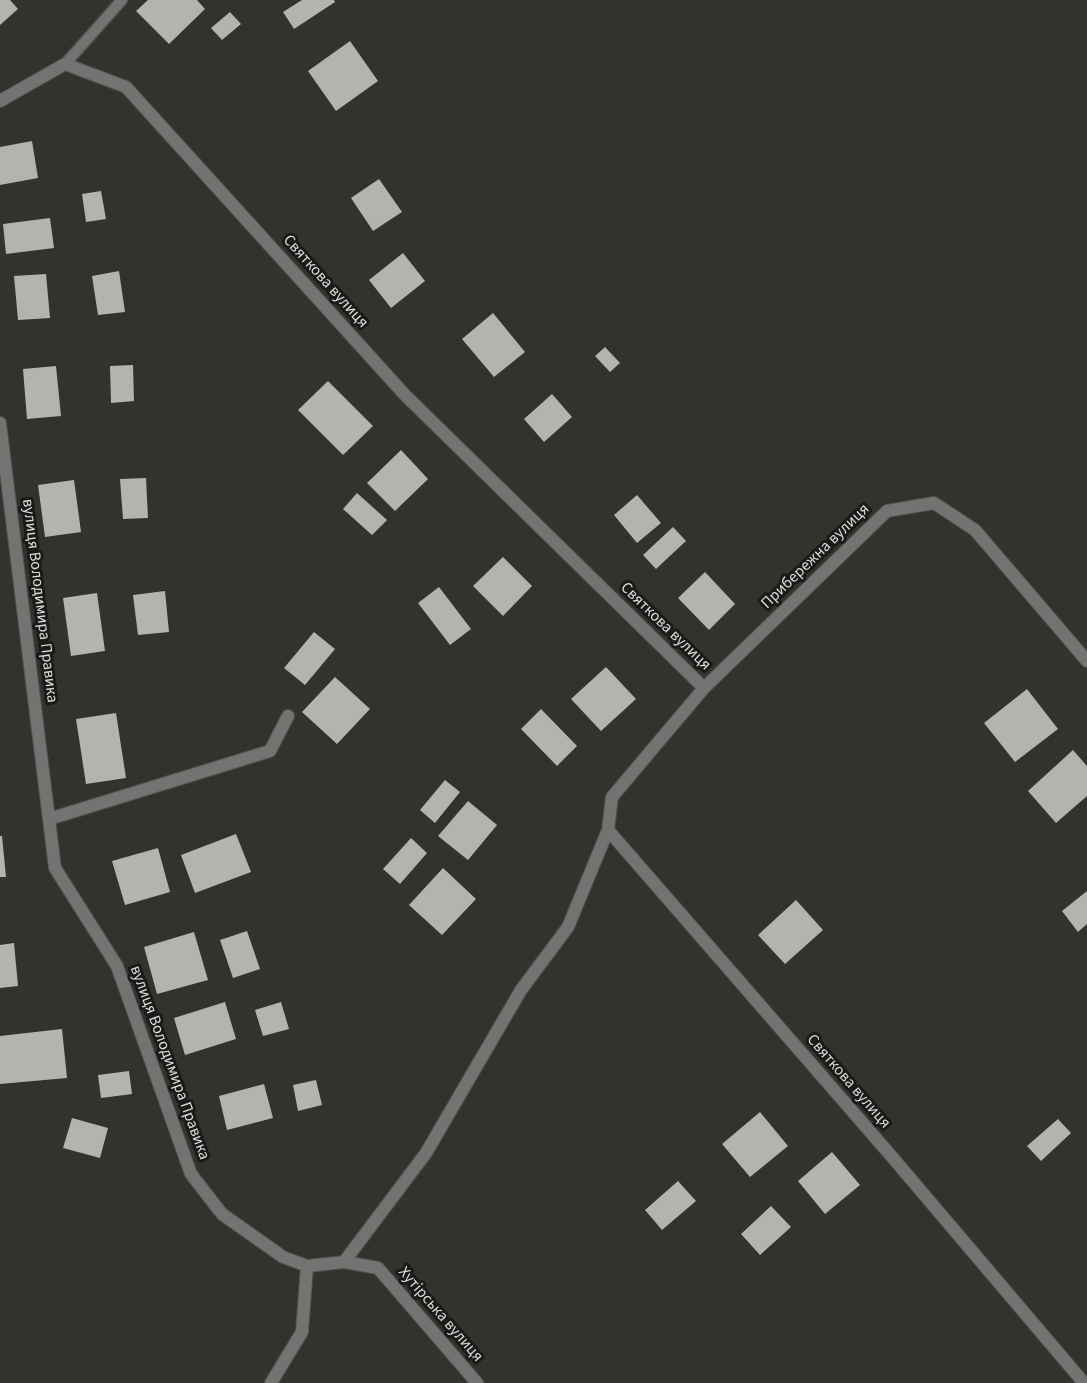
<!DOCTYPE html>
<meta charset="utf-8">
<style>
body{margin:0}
canvas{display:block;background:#32332e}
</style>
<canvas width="1087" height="1383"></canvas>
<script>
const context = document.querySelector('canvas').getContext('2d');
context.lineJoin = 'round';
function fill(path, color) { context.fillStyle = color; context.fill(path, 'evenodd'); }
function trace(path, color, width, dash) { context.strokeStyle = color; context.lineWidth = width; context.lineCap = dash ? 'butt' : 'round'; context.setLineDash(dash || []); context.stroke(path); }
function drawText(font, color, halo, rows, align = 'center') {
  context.font = font + ' "Source Sans 3",sans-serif'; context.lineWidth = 6; context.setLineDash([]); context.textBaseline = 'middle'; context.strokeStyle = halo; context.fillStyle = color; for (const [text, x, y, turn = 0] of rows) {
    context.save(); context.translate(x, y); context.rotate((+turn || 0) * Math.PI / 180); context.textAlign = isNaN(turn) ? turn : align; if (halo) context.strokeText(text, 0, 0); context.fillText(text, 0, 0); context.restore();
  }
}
fill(new Path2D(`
 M0,0H10L18,9L0,25Z
 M148,0H197L205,9L169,44L136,11Z
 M302,0H334L335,2L294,29L283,12Z
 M230,12L241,24L222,40L211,28Z
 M350,41L378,81L336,111L308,71Z
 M32,141L38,178L0,185V147Z
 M379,179L402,212L373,231L351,198Z
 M101,191L106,219L86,222L82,194Z
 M50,218L54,248L6,254L3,224Z
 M403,253L425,281L391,308L369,280Z
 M119,271L125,312L98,315L92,276Z
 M46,274L50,318L18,320L14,276Z
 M493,313L525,352L494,377L462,339Z
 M605,347L620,363L610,372L595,356Z
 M133,365L134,401L111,403L110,366Z
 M56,366L61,416L27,419L23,369Z
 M328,381L373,426L343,455L298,410Z
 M552,394L572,417L544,442L524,419Z
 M401,450L428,479L395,511L367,483Z
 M146,478L148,518L123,519L120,479Z
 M74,480L81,532L45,537L38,485Z
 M357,493L387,520L372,535L343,509Z
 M637,495L661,523L637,543L614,515Z
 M673,527L686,541L656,569L643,555Z
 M503,557L532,586L503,616L473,586Z
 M705,572L735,604L709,630L678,598Z
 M439,587L471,629L450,645L418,603Z
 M165,591L169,632L138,635L133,595Z
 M97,593L105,651L71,656L63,598Z
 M314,632L335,649L305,685L284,668Z
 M606,667L636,699L601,731L571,699Z
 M335,677L370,709L337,744L302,712Z
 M1027,689L1058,729L1015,762L984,723Z
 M541,709L577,746L557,766L521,729Z
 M116,713L126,778L86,784L76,719Z
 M1073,750L1087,766V796L1056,823L1028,791Z
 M445,780L460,792L435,823L420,810Z
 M468,801L497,825L468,860L438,836Z
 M236,834L251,872L195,893L181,855Z
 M0,836H2L6,877H0Z
 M411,838L427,853L400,884L383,869Z
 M158,848L170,892L125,905L112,861Z
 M443,868L476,899L442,935L409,905Z
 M1087,891V924L1078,932L1062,911Z
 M796,900L823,930L785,964L758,935Z
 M247,931L260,969L233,978L220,940Z
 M194,932L208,980L157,994L144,947Z
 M14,943L18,986L0,988V945Z
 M225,1002L236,1039L185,1055L174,1018Z
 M281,1002L289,1029L263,1036L255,1010Z
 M62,1029L67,1078L0,1084V1036Z
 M129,1071L132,1094L101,1098L98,1075Z
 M316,1080L322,1105L298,1111L293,1085Z
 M264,1084L273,1118L227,1130L219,1096Z
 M760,1112L788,1146L750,1177L722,1144Z
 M72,1118L108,1128L100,1158L63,1148Z
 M1058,1119L1071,1133L1041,1161L1027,1146Z
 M832,1152L860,1185L825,1214L798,1181Z
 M678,1181L696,1201L662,1230L645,1210Z
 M771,1206L791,1227L760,1255L741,1234Z`), '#b2b4ae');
const service = new Path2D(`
 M65,64L122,0`);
const minor = new Path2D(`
 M0,101L65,64L126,87L405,395L704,688L612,797L608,830L893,1158L1084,1383
 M0,423L55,868L117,966L191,1174L222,1214L283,1257L307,1266L302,1332L271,1383
 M704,688L887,511L934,503L975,530L1087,661
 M49,819L270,751L288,716
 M344,1262L426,1153L521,990L568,927L608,830
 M307,1266L344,1262L378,1268L477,1383`);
trace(service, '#50514d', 13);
trace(minor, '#50514d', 14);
trace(service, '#737371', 10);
trace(minor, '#737371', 12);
drawText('16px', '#dbdcd9', '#1a1b18', [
 ["Святкова вулиця",325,282,48],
 ["Прибережна вулиця",816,557,-44],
 ["вулиця Володимира Правика",39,601,83],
 ["Святкова вулиця",665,627,44],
 ["вулиця Володимира Правика",169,1063,70],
 ["Святкова вулиця",848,1082,49],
 ["Хутірська вулиця",440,1315,49]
]);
</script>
